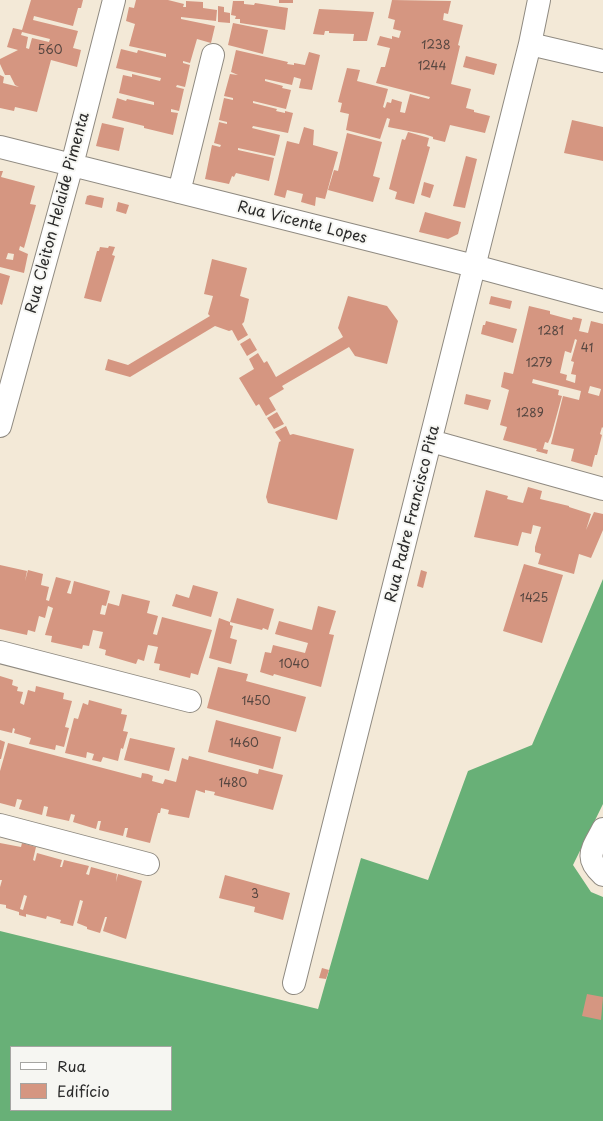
<!DOCTYPE html>
<meta charset="utf-8">
<style>
body{margin:0}
#map{position:relative;width:603px;height:1121px;overflow:hidden;background:#f3e9d7;font-family:"Playpen Sans",sans-serif}
canvas{display:block}
.legend{position:absolute;left:10px;top:1046px;width:162px;height:65px;box-sizing:border-box;background:#f6f6f2;border:1px solid #a5a5a2;margin:0;padding:6px 9px;list-style:none;font-size:15px;color:#2b2b2b}
.legend li{display:flex;align-items:center;gap:10px;height:25px}
.legend b{width:25px;border:1px solid #a5a5a2}
</style>
<div id="map">
<canvas width="603" height="1121"></canvas>
<ul class="legend">
<li><b style="height:6px;background:#fff"></b>Rua</li>
<li><b style="height:14px;background:#d59681"></b>Edifício</li>
</ul>
</div>
<script>
const context = document.querySelector('canvas').getContext('2d');
context.lineJoin = 'round';
function fill(path, color) { context.fillStyle = color; context.fill(path, 'evenodd'); }
function trace(path, color, width, dash) { context.strokeStyle = color; context.lineWidth = width; context.lineCap = dash ? 'butt' : 'round'; context.setLineDash(dash || []); context.stroke(path); }
function drawText(font, color, halo, rows, align = 'center') {
  context.font = font + ' "Playpen Sans",sans-serif'; context.lineWidth = 4; context.setLineDash([]); context.textBaseline = 'middle'; context.strokeStyle = halo; context.fillStyle = color; for (const [text, x, y, turn = 0] of rows) {
    context.save(); context.translate(x, y); context.rotate((+turn || 0) * Math.PI / 180); context.textAlign = isNaN(turn) ? turn : align; if (halo) context.strokeText(text, 0, 0); context.fillText(text, 0, 0); context.restore();
  }
}
fill(new Path2D(`
 M603,579V804L573,865L591,892L603,897V1121H0V931L318,1009L361,858L428,880L468,771L532,745ZM11,1047H171V1110H11Z`), '#68b077');
fill(new Path2D(`
 M31,0H83L81,8H78L73,26L34,16L33,20L78,31L73,48L81,50L77,67L51,60L37,112L15,107L14,111L0,108V75L4,77L3,83L19,87L15,85L10,75H5L0,64V59L18,50L7,47L13,28L22,30ZM22,32L50,39L49,42L32,38L29,49L26,48L28,37L21,35Z
 M136,0H168L184,4L183,7H186V1L203,2V8L217,10L216,21L181,17V19L215,26L211,43L197,39L190,63L183,61V63L190,65L185,87L177,85L176,87L184,89L179,111L171,109V112L178,113L173,135L144,128V126L112,118L117,98L126,101L127,99L154,105V102L119,93L123,75L132,77V74L160,81L161,78L116,68L121,49L137,53L138,50L166,57V54L129,46L135,24L126,21L129,7L134,8Z
 M279,0H293V3H279Z
 M392,0L451,1L448,14L444,13L443,20L463,25L458,45L460,46L451,84L471,89L466,108L474,110V112L490,116L485,133L450,125L445,142L433,139V137L424,134L388,127L390,119L387,118L380,139L346,130L349,114L340,112L342,103L338,102L347,68L360,70L357,81L388,89L383,107L385,108L387,102L391,103L392,99L402,102L400,112L405,113L410,94L429,99L430,97L376,83L381,67H385L390,48L377,45L380,36L392,39V36L399,38L401,31L393,29L395,20L388,18Z
 M233,1H244V4L254,5L255,3L288,8L285,30L240,23V19H235L236,16L231,15Z
 M218,6L224,7V12L230,13V23L218,22Z
 M319,9L374,12L367,41H353L354,34L329,33V31H325L324,35L313,34Z
 M233,23L268,30L263,54L228,45Z
 M236,50L288,62L287,64L294,65V63L305,65L309,52L320,55L312,90L299,88L301,79L294,77L292,85L265,79V81L283,86L282,88L291,90L286,109L253,101V103L277,109L276,111L285,113V111L293,113L288,133L253,126L252,128L280,135L275,156L238,148V150L274,158L269,181L236,173L234,177L232,176L229,184L205,179L212,145L220,147L221,145L214,143L219,122L227,124V122L219,120L224,98L233,100V98L224,96L230,74L238,75L231,72Z
 M466,56L497,64L494,75L463,67Z
 M572,120L603,127V161L564,153Z
 M102,123L124,128L119,151L96,146Z
 M304,127L314,130L313,145L338,152L325,199L316,197L315,206L301,202L303,194L287,190L285,198L274,195L287,141L299,144Z
 M408,132L429,138L427,146L430,147L414,204L395,199L397,192L389,189L402,139L405,140Z
 M347,133L382,142L373,176L380,178L373,202L328,190L334,170L338,171Z
 M466,156L477,159L465,208L453,206Z
 M0,171H3L1,177L35,186L30,204L36,205L24,248L20,246L19,250L28,254L24,273L0,267ZM8,253L14,254L13,260L6,259Z
 M424,182L434,185L430,198L421,195Z
 M90,195L104,198L102,208L85,204L87,196Z
 M118,202L129,205L126,214L116,211Z
 M425,212L461,222L458,234L448,239L419,232Z
 M109,246L115,247L112,255L115,256L101,302L84,298L97,251H99L100,247L108,248Z
 M212,259L247,268L240,296L249,299L244,322L242,324L248,335L238,341L232,330L229,331L215,326L130,377L105,370L108,359L128,365L210,316L208,314L213,296L204,294Z
 M0,273L10,276L2,305L0,304Z
 M348,296L387,306L398,321L387,364L355,356L349,347L282,386L284,389L269,398L276,410L266,416L259,404L256,406L239,378L254,369L249,359L258,353L264,363L267,361L276,377L343,337L338,328Z
 M491,296L512,301L510,309L489,304Z
 M529,306L550,311V314L572,320L573,317L582,319L579,331L588,333L591,321L603,324V428L602,427L600,434L602,435L597,455H595L592,467L571,461L574,449L551,444L563,396L579,400L581,391L533,379L532,383L559,390L558,395L562,396L551,436L548,443L545,442L543,449L548,450L547,454L536,451L537,449L503,440L507,427L500,425L509,390L501,387L504,372L513,374ZM575,339L577,340L571,361L574,362L571,374L576,375L575,383L566,380L567,375L560,373L565,351L571,353ZM590,386L601,389L599,396L588,393Z
 M486,321L517,329L513,343L481,334L483,325H485Z
 M250,338L257,350L247,356L240,344Z
 M466,394L491,400L488,410L464,404Z
 M277,412L284,424L274,429L267,418Z
 M286,426L290,435L293,434L354,449L337,520L268,503L266,497L279,442L281,441L275,432Z
 M528,487L542,491L540,499L569,506V507L591,514L586,530L594,512L603,514V530L591,558L579,554L574,574L538,564L541,554L535,552V547L541,527L533,525L531,534L522,532L518,546L474,537L486,490L508,496L507,499L523,503Z
 M524,564L563,575L542,643L503,631Z
 M0,565L27,571L25,581L28,570L43,574L41,585L49,587L46,600L49,601L56,577L71,581L67,593L71,594L74,581L110,591L106,606L102,605L100,614L105,615L108,603L119,606L122,594L150,601L147,613L158,616L153,634L157,635L162,617L212,630L198,675L191,673L190,678L159,670L160,664L154,663L158,647L148,645L144,661L138,659L136,664L105,655L106,650L99,648L103,632L93,630L89,646L83,645L82,649L51,642L52,636L45,635L53,608L48,606L45,618L39,616L35,632L28,630L27,635L0,629Z
 M421,570L427,572L423,588L417,586Z
 M193,585L218,592L211,617L172,606L176,594L189,598Z
 M237,598L274,609L268,630L263,628L262,630L230,622Z
 M318,606L336,611L329,634L334,635L321,687L274,674L273,676L260,672L265,652L271,653L273,645L305,653L308,643L275,634L279,621L312,630Z
 M219,618L230,622V625L233,626L230,638L237,640L231,664L209,658Z
 M218,667L248,674L246,681L306,697L296,732L207,708Z
 M0,676L13,680L12,685L18,687L17,691L23,692L20,703L24,705L28,690L35,692L36,686L64,693L63,699L72,701L65,727L69,728L64,747L56,745L55,750L29,744L31,738L14,733L15,729L13,728L12,733L0,730Z
 M89,700L122,709L121,714L127,715L123,731L128,732L123,749L121,748L118,761L103,757L101,762L92,760L94,754L87,752L86,758L65,753L74,718L78,719L83,703L88,705Z
 M216,720L281,737L273,769L208,752Z
 M130,738L175,748L169,771L124,760Z
 M0,740L5,742L1,759H0Z
 M8,743L141,778L142,773L148,774L153,776L152,781L163,784L165,779L176,782L182,758L188,760L189,756L258,774L259,769L283,775L273,810L214,795L215,792L205,790V793L196,790L189,818L168,814L169,810L161,808L160,813H158L150,843L126,837L128,828H125L123,836L99,830L101,821H98L96,829L73,822L75,815L71,814L69,821L46,816L48,807L44,806L42,815L19,809L22,800L17,799L15,807L0,803V771Z
 M0,843L21,847L22,843L36,847L33,860L35,861L37,853L62,860L60,867H62L64,860L89,866L86,874L89,875L91,867L117,874L116,882L118,874L142,881L126,939L103,931L107,917H105L100,933L87,929V927L77,923L83,901L80,900L73,926L60,923L61,920L47,916L46,919L26,914V917L19,915V912L6,908V905L0,904V887L2,880H0ZM24,895L27,896L23,910L20,909Z
 M225,875L290,893L283,920L254,912L255,907L219,898Z
 M322,968L329,970L326,979L319,978Z
 M587,994L603,997L601,1020L582,1016Z`), '#d59681');
const minor = new Path2D(`
 M530,44L603,61
 M0,147L474,266L603,301
 M179,192L213,55
 M0,426L72,165L114,0
 M431,441L603,489
 M0,652L190,701
 M0,825L148,864
 M603,829C593,849 583,857 603,875
 M294,983L530,44L539,0`);
trace(minor, '#8f8a81', 24);
trace(minor, '#fff', 22);
drawText('12px', '#564640', null, [
 ["1238",436,46],
 ["560",50,51],
 ["1244",432,67],
 ["1281",551,332],
 ["41",587,349],
 ["1279",539,364],
 ["1289",530,414],
 ["1425",534,599],
 ["1040",294,665],
 ["1450",256,702],
 ["1460",244,744],
 ["1480",233,784],
 ["3",255,895]
]);
drawText('15px', '#2b2b2b', '#f6f6f2', [
 ["Rua Cleiton Helaide Pimenta",58,213,-75],
 ["Rua Vicente Lopes",302,223,14],
 ["Rua Padre Francisco Pita",413,514,-76]
]);
</script>
